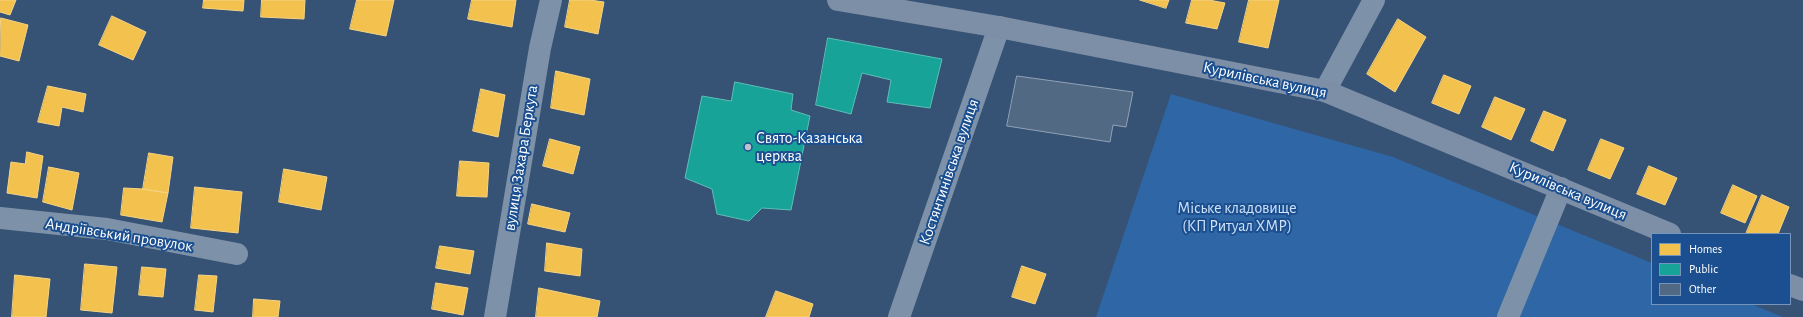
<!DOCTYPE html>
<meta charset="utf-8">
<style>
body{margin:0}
#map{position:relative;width:1803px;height:317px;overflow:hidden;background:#365274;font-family:"Alegreya Sans",sans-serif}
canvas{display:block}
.legend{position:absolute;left:1651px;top:233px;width:140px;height:72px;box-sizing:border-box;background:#1b4f8f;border:1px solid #7695bc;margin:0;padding:5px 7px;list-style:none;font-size:12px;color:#fff}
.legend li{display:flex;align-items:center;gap:8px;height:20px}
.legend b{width:20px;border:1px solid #7695bc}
</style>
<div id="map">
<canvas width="1803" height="317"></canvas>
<ul class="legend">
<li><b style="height:11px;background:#f2c14e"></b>Homes</li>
<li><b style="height:11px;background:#17a398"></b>Public</li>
<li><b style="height:11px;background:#526984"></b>Other</li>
</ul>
</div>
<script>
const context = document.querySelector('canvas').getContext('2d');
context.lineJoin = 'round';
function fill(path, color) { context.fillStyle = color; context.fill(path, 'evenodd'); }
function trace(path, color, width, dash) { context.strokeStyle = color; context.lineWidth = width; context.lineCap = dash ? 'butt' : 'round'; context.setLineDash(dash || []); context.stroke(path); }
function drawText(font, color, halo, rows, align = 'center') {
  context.font = font + ' "Alegreya Sans",sans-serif'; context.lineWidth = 4; context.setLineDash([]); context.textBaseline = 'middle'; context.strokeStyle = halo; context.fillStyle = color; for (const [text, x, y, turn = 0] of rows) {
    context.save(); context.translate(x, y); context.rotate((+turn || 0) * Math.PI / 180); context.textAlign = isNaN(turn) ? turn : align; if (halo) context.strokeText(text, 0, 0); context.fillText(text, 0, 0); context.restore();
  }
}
fill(new Path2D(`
 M1171,94L1393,157L1652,263V304H1751L1783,317H1096Z`), '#2f66a5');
const homes = new Path2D(`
 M0,0H16L10,15L0,12Z
 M204,0H244L243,11L203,8Z
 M262,0H305L304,19L261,17Z
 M357,0H394L386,36L350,29Z
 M472,0H516L512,27L468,19Z
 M570,0H590L604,2L598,34L565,27Z
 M1140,0H1169L1166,8Z
 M1192,0H1209L1225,3L1217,29L1186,23Z
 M1249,0H1279L1268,48L1239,42Z
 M112,16L146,32L133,60L99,45Z
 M1,18L28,25L19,61L0,56Z
 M1398,19L1426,37L1395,92L1367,74Z
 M556,71L590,79L584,115L551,108Z
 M1444,75L1471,86L1459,114L1432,103Z
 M48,86L86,94L83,112L62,107L59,126L38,122Z
 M481,89L505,95L498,137L473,131Z
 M1495,97L1525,109L1511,140L1482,127Z
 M1544,111L1566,120L1553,151L1531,141Z
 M550,139L580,147L573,174L543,166Z
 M1601,139L1624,148L1610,179L1588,170Z
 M27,152L43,156L37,198L7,193L11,162L25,164Z
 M149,153L173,157L168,193L143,189Z
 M460,161L489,163L487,197L457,196Z
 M1649,166L1677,178L1665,205L1637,194Z
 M49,167L79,173L72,210L43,202Z
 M284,169L327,177L321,210L279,202Z
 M1733,185L1757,196L1745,223L1721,213Z
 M195,187L242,192L238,233L191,228Z
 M124,188L143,189L168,193L162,222L121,215Z
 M1762,195L1789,207L1778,234H1746Z
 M532,204L570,213L565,232L528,224Z
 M547,243L582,249L580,276L545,271Z
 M440,246L474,251L470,274L436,268Z
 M85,264L117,267L112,313L81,310Z
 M1022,266L1046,274L1035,304L1012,297Z
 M142,267L166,269L163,297L139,295Z
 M15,275L50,279L46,317H12Z
 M199,275L217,276L213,312L195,310Z
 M436,283L468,288L463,315L432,309Z
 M539,288L600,301L597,317H536Z
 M776,291L813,304L809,317H766Z
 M254,299L280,301L278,317H253Z`);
fill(homes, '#f2c14e');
trace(homes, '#f6d483', 1);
const public = new Path2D(`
 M828,38L942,59L930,108L887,102L891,80L862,73L851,114L816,105Z
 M735,82L793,94L791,110L810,116L791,210L762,208L749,221L717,214L712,189L685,178L702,96L731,101Z`);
fill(public, '#17a398');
trace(public, '#5dbfb7', 1);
const building = new Path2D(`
 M1017,76L1133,92L1126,127L1113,125L1110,142L1007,126Z`);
fill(building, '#526984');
trace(building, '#92a2b6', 1);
trace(new Path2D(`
 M1325,91L1374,0
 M0,218L107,229L237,254
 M495,317L540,48L551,0
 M899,317L999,27
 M1508,317L1561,188`), '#7d92a8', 22);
trace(new Path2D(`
 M838,0L999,27L1325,91L1670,234
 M1790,285L1803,290`), '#7d8ea7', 22);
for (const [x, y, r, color] of [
 [748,147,4,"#b9c2ce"]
]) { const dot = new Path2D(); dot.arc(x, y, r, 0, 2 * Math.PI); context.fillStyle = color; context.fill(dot); trace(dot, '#1b4f8f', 1.5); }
drawText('16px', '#fff', '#1b4f8f', [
 ["Курилівська вулиця",1265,80,12],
 ["вулиця Захара Беркута",521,158,-81],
 ["Костянтинівська вулиця",949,172,-71],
 ["Курилівська вулиця",1568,191,23],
 ["Андріївський провулок",119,235,9]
]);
drawText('16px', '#fff', '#1b4f8f', [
 ["Свято-Казанська",756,138],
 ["церква",756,156]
], 'left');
drawText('16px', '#cfe3fa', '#1b4f8f', [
 ["Міське кладовище",1237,208],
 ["(КП Ритуал ХМР)",1237,226]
]);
</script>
